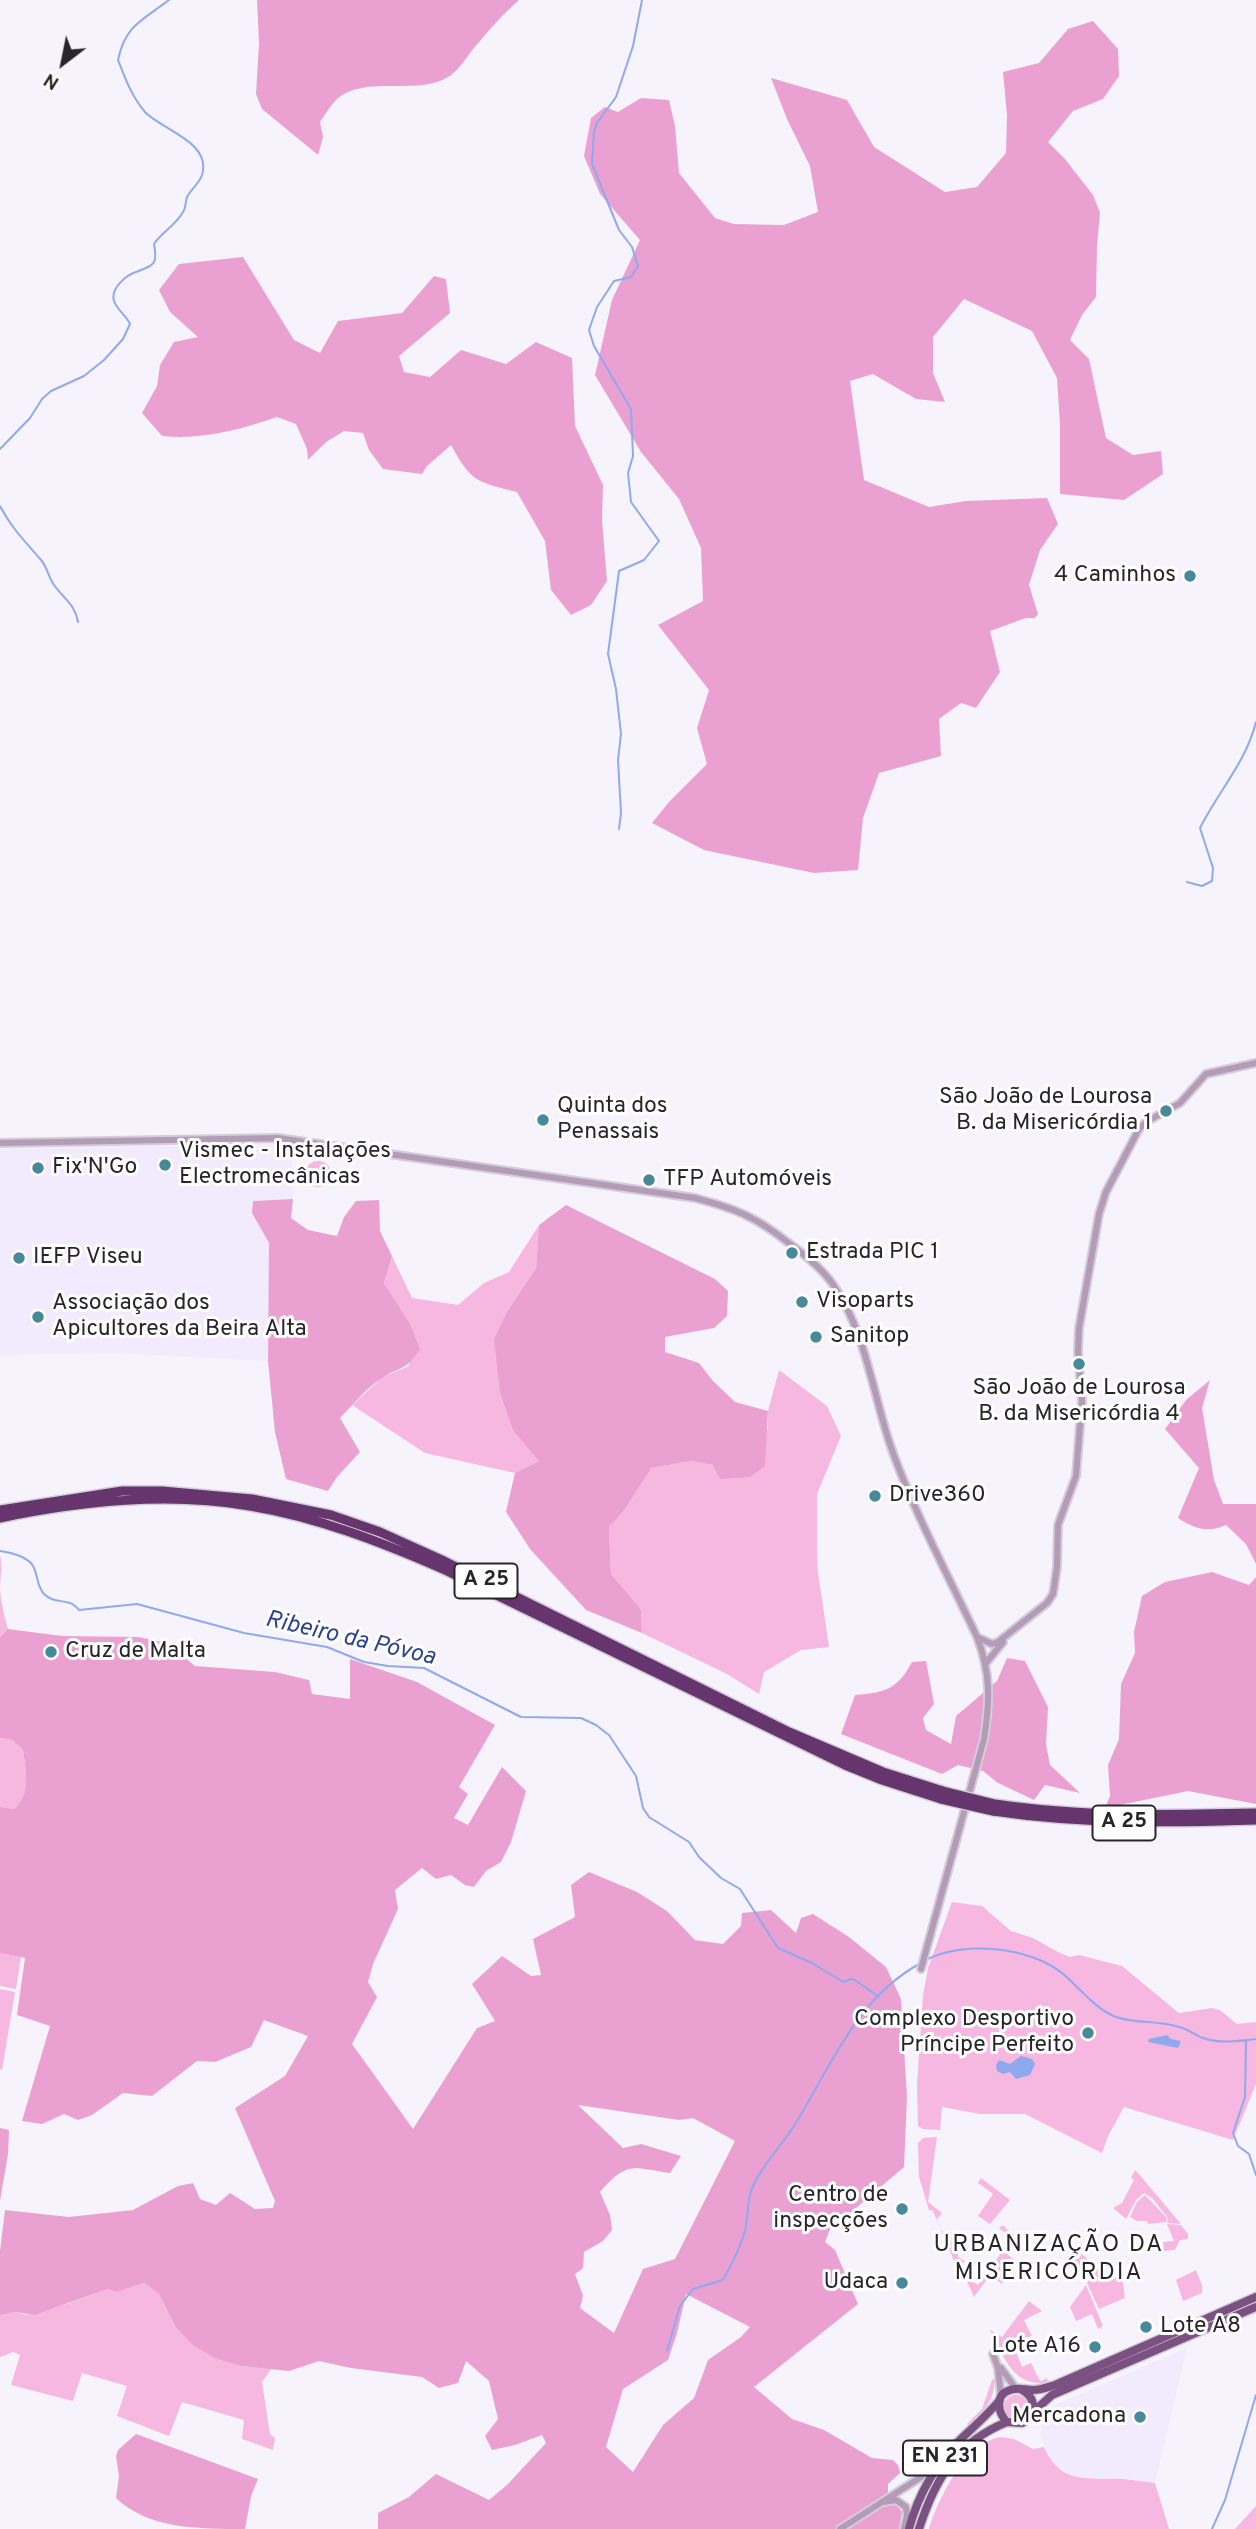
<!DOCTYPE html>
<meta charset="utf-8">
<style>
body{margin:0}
#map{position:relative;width:1256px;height:2529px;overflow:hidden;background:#f7f3fd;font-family:Overpass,sans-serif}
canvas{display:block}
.north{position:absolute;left:28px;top:28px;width:70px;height:70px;-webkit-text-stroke:5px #fff;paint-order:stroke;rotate:212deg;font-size:19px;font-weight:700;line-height:28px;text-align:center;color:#27252a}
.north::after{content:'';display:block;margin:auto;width:24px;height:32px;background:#27252a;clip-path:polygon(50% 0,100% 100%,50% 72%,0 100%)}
</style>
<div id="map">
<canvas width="1256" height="2529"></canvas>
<div class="north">N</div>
</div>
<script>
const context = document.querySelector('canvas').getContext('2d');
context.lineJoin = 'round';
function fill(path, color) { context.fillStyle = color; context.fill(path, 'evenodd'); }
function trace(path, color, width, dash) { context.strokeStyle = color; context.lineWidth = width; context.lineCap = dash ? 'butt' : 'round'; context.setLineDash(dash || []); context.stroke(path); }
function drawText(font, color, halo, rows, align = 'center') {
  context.font = font + ' Overpass,sans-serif'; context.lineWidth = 6; context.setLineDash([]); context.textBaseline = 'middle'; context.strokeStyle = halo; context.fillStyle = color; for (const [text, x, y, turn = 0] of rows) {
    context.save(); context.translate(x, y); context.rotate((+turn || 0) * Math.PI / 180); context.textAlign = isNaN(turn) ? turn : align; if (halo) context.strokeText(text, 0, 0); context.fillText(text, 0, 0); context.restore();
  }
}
fill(new Path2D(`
 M292,1144L293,1199L253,1201L252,1213L269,1243L268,1361L115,1353L0,1355V1149Z
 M1187,2348L1155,2483L1125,2479L1076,2478L1055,2466L1047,2454L1041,2436V2417L1045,2415L1046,2409Z`), '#f2eafd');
fill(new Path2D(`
 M305 1174a13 13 0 1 1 26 0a13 13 0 1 1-26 0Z
 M539,1225L536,1268L508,1310L539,1461L515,1473L425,1453L352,1405L383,1377L409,1366V1322L384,1283L392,1256L412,1298L458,1305L484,1283L509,1272Z
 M779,1370L827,1406L841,1436L817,1494V1566L829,1647L801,1650L764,1672L759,1694L727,1674L642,1633L641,1609L611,1574L609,1527L623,1512L650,1468L691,1461L713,1465L768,1429V1411Z
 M0,1555C3,1568 0,1577 0,1590C1,1603 4,1616 8,1629L0,1637Z
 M0,1738L12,1740L23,1750C26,1770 31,1795 14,1809L0,1807Z
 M952,1902L982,1906L1011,1931L1033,1938L1060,1953L1070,1957L1079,1955L1122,1966L1179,2013L1212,2008L1220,2010L1237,2024L1256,2022V2084L1233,2140L1124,2107L1108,2136L1102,2153L1025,2114H980L942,2107L940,2130L923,2129L918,2126L917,2084L923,1996L928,1968Z
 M0,1953L21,1957L16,1989L0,1986Z
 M0,1989L15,1992L2,2070L0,2069Z
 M937,2137L928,2202L942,2213L937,2219L941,2230L956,2241L952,2248L958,2253V2257L965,2261L961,2265L955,2263L933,2211L929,2210L919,2177L918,2143L923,2138Z
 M1135,2170L1138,2173L1181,2224L1167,2223L1168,2218L1152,2198L1144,2193L1136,2200L1126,2219L1113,2208L1122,2203L1134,2180L1131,2178Z
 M981,2178L1010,2200L990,2224L978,2216L993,2194L978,2183Z
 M1145,2195L1167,2218L1166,2222L1148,2224L1147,2221H1137L1130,2217L1137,2202Z
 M1167,2224L1181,2225L1188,2234V2239L1180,2240L1175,2250L1164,2251L1163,2242L1174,2241Z
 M1001,2226H1005V2228L1018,2238L1007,2254L1017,2262L1002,2284L990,2275L974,2297L965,2277L978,2285L1012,2238L999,2228Z
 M1079,2252L1113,2279L1122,2276L1125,2298L1099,2309L1087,2283L1090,2279L1070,2264Z
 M1196,2270L1202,2285V2293L1183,2301L1176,2280Z
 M144,2283L159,2294L175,2326L241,2366L271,2369L262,2382L270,2434L275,2438L273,2450L242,2439L244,2420L182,2402L169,2436L117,2416L127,2386L82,2373L73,2401L11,2385L20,2355L13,2352L0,2357V2315L16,2312L27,2315L67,2304L108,2289L117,2292Z
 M1086,2285L1103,2326L1098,2329L1092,2314L1076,2321L1070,2307Z
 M1029,2301L1042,2311L1024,2320L1032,2336L1012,2342L1022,2367L1031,2363L1040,2381L1047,2378L1048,2382C1014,2389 1003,2356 990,2330L1002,2337Z
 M995,2379C994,2401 984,2411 970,2427L967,2424L982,2409L992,2380Z
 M1004 2407a12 12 0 1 1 24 0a12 12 0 1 1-24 0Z
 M1001,2437L1014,2439L1033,2449L1044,2447C1061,2486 1088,2477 1123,2479C1134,2480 1144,2482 1155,2483L1169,2529H929C938,2499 966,2442 1001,2437Z
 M1256,2506V2529H1235Z`), '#f6b7e0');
fill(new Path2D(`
 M257,0H519C503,14 488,31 474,48C464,60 457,75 440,81C409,93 361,76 336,100C330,106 325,115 320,122L323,137L318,155L262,109L256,94L259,44Z
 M1093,21L1118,49L1119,76L1103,99L1073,111L1048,142L1065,159L1093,195L1100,213L1097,245L1096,297L1082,315L1070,340L1089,359L1106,438L1133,455L1161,451L1163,474L1124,500L1060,494V425L1057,378L1032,331L964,299L933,337V373L945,402L916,399L873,374L850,381L864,480L929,507L966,501L1047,498L1058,524L1040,550L1029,585L1038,614L1035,618H1026L990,631L1000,672L976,708L961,703L939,719L941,756L879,773L863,818L858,870L814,873L704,850L652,823L669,802L707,764L697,728L709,690L658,625L703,601L701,548L679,499L641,452L595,375L612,300L640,240L600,194L584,156L591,118L605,107L618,112L641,98L669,100L675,126L679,173L715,218L734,224L784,225L818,212L810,166L787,119L771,78L847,100L874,147L945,192L977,187L1006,153L1007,115L1003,72L1039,63L1068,29Z
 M243,257L294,340L320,353L338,321L402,313L434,276L446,279L450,313L399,356L404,372L430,377L461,350L506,364L536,342L572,358L575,426L603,485L602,520L607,581L591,605L571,615L551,590L545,541L517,492C477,482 471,482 451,445L427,466L422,474L383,469L369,450L363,433L344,431L326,442L308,460L307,449L296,424L277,417C239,430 202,440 162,436L142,413L157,386L160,365L174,342L198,337L170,312L159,290L179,264Z
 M293,1199L291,1218L308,1230L337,1236L344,1217L356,1201L379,1200L380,1231L392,1256L384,1283L409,1322L420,1349C404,1373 401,1365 381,1379C365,1389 353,1405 340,1418L360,1452L337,1477L328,1491L286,1479L275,1432L268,1361L269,1243L252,1213L253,1201Z
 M566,1205L715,1279L728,1291L727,1316L714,1328L665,1337V1352L699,1363L713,1381L735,1402L768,1411L765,1466L750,1477L720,1479L713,1465L691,1461L651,1468L623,1512L609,1527L611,1574L641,1609L642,1633L586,1610L530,1549L506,1512L515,1473L539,1461L513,1430L500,1392L494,1339L508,1310L536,1268L539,1225Z
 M1210,1380L1202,1408L1214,1480L1223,1504H1256V1564L1246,1544L1226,1525C1208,1533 1195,1529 1178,1518L1199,1468L1165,1429L1186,1400Z
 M1212,1572L1249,1585L1256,1577V1804L1188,1791L1105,1808L1110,1796L1108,1765L1119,1739L1121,1684L1135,1653L1134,1632L1142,1596L1165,1582Z
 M8,1629L62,1636L138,1637L167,1643L195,1666L275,1672L309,1680L312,1694L350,1699V1659L417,1682L495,1725L459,1787L468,1794L454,1818L468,1825L502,1767L526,1791L511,1842L501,1862L486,1871L474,1887L465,1885L451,1875L436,1879L422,1868L395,1890L398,1909L373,1964L368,1982L377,1997L352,2044L413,2129L477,2028L495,2021L472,1984L502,1956L531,1976L541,1975L533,1939L575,1917L571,1885L589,1872L637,1892L667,1911L695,1940L723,1944L741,1926L742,1913L771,1910L796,1933L801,1918L813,1914L849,1937L886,1967L901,1999L907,2097L904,2167L849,2214L834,2219L825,2242L835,2250L858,2304L754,2387L792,2419L824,2430L872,2458L893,2460L898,2465L900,2473L888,2484V2492L902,2512L899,2529H378V2513L409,2497L436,2474L489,2500L507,2485L546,2443L542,2435L515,2445L492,2450L485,2436L498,2419L489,2381L466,2361L458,2383L439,2388L422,2377L351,2368L319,2361L289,2371L241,2366L215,2358L193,2345L175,2326L159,2294L144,2283L117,2292L108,2289L34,2315L16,2312L0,2315V2251L5,2210L69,2217L133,2210L178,2186L193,2183L200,2199L216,2205L230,2193L255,2209L273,2208L275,2201L235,2108L285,2076L308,2036L264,2020L251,2047L215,2062L197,2061L152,2096L123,2093L92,2115L78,2120L64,2114L42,2124L22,2121L50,2026L17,2015L25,1958L0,1953V1807L14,1809C31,1795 26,1770 23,1750L12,1740L0,1738V1637ZM578,2105L679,2120L693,2118L735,2141L675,2259L643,2269L614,2333L580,2308L583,2296L575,2274L583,2268L584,2252L603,2241L612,2230L610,2215L600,2192C627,2161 632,2167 670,2173L681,2156L641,2144L623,2148ZM686,2294L750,2327L741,2337L708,2360L694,2398L663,2425L633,2472L606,2447L623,2389L668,2360L677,2333Z
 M1007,1658L1025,1661L1048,1707L1046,1744L1050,1765L1080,1793L1045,1785L1034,1800L998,1783L983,1771L958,1765L942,1774L841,1734L855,1695C884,1693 898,1689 912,1662L926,1661L934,1704L923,1718L926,1730L951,1744L956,1716L997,1681Z
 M0,2128L9,2130L8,2154L0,2201Z
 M136,2434L258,2479L251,2496L245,2529C199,2529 148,2529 116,2498L119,2476L116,2456L118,2450Z`), '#eaa1d1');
fill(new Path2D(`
 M1167,2035L1171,2039L1181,2041L1178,2048L1148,2042L1149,2039Z
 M1021,2056L1032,2059L1035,2064L1030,2075L1016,2079L1010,2072L1003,2074L997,2071L996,2065L999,2060L1010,2064Z`), '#8fa9ef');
trace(new Path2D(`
 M0,449L30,418L42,399L51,391L84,376L104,360L123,339L130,324C126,315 117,310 114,301C110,289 126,275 136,272C154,265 158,265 154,244C162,232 176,225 183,212C186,208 185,203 187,197C191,189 199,184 202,175C212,142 162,130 145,112C132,97 125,78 118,60C125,25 143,20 169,0
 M0,506C12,529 25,541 41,560C47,567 49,578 54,585C64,599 75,604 78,622
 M619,829L621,813L618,760L621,734L616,689L608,654L619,571L644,560L659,541L631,502L628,473L633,456L631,409L594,346L589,330L597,307L614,281L631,277L638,266L632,247L619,230L592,164L594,132L597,123L616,97L633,46L642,0
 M1187,882L1202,886L1212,881L1213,868L1200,828C1218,792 1246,762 1256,722
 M0,1551C10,1552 30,1557 34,1568C38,1577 37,1586 44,1594C52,1602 61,1600 70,1603C74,1604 76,1607 79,1610L137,1604L244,1633L327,1647L364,1662L388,1666L424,1668L521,1717L581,1718L596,1725L609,1735L636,1776L643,1808L649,1817L689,1842L699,1857L721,1878L740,1889L778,1948L812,1963L843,1982L851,1979L855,1980L879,1997
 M926,1960C963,1940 1030,1947 1062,1973C1079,1987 1095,2009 1116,2017C1136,2024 1159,2020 1179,2027C1188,2029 1195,2035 1203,2038C1219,2044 1240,2041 1256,2039
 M1246,2042L1245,2097L1233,2133L1238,2146L1249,2154L1256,2175
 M667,2351L680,2306L693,2289L723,2280C731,2265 740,2249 745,2231C748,2219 747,2206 750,2194C758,2169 780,2148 794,2126C830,2068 857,1997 921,1963
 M1212,2529L1225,2500L1256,2395`), '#8fa9ef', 2);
const minor = new Path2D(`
 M0,1143L278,1138L695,1198C737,1209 756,1217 790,1244C805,1255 821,1268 832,1283C867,1332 873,1398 893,1453C916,1516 949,1577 977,1637C991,1673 990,1702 984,1739L921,1969
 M977,1637L992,1644L998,1642L1047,1603L1053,1594L1057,1567L1058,1525L1076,1476L1082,1400L1078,1352L1079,1328L1099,1214L1106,1192L1139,1129L1146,1122L1180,1103L1206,1074L1256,1063
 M986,1663L1003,1642
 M993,2354L998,2368L1001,2396
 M1001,2368L1016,2389
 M883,2502L896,2500L906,2507L907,2516L904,2529
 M840,2529L921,2477L949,2447`);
const major = new Path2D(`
 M1020,2389C1037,2397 1037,2414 1022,2423L1007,2422C998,2413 994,2395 1010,2390C1017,2387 1025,2390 1033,2390C1040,2390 1048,2387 1055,2385L1256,2297
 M1033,2412L1052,2395L1256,2307
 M909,2529C918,2494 938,2460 964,2436C977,2424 988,2414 999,2401
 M919,2529C935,2479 957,2442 1007,2422`);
const highway = new Path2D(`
 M0,1510L122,1491H162L252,1499L331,1515L380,1532L440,1559L789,1732L883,1772L943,1791
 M0,1518C82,1501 167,1492 250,1506C317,1517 381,1542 443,1569L845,1765L882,1780L941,1799
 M995,1804C1082,1817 1168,1815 1256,1813
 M993,1811C1081,1824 1167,1823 1256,1820`);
trace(minor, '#d2ced7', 10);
trace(major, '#d2ced7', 11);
trace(highway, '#d2ced7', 12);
trace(minor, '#b49bb7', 6);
trace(major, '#7b5181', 8);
trace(highway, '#66356d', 9);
const highwayBridge = new Path2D(`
 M943,1791L995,1804
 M941,1799L993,1811`);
trace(highwayBridge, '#d2ced7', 12, []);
trace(highwayBridge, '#66356d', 9);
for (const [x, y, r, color] of [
 [1190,576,7,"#468a99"],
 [1166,1111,7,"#468a99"],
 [543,1120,7,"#468a99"],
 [165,1165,7,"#468a99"],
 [38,1168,7,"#468a99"],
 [649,1180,7,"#468a99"],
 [792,1253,7,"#468a99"],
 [19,1258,7,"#468a99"],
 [802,1302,7,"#468a99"],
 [38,1317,7,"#468a99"],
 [816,1337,7,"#468a99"],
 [1079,1364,7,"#468a99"],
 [875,1496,7,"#468a99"],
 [51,1652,7,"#468a99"],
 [1088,2033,7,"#468a99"],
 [902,2209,7,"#468a99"],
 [902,2283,7,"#468a99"],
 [1146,2327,7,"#468a99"],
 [1095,2347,7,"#468a99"],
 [1140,2417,7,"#468a99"]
]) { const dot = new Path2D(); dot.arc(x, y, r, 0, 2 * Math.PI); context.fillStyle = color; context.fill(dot); trace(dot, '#fff', 2.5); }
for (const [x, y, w] of [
 [486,1581,63],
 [1124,1823,63],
 [945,2458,84]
]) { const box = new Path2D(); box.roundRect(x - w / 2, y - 17.5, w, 35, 5); context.fillStyle = '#fff'; context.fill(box); trace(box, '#27252a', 2); }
drawText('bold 21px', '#27252a', null, [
 ["A 25",486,1581],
 ["A 25",1124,1823],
 ["EN 231",945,2458]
]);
drawText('23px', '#27252a', '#fff', [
 ["4 Caminhos",1176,576,"right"],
 ["São João de Lourosa",1152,1098,"right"],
 ["B. da Misericórdia 1",1152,1124,"right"],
 ["Quinta dos",557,1107],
 ["Penassais",557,1133],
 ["Vismec - Instalações",179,1152],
 ["Electromecânicas",179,1178],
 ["Fix'N'Go",52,1168],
 ["TFP Automóveis",663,1180],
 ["Estrada PIC 1",806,1253],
 ["IEFP Viseu",33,1258],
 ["Visoparts",816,1302],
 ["Associação dos",52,1304],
 ["Apicultores da Beira Alta",52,1330],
 ["Sanitop",830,1337],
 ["São João de Lourosa",1079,1389,"center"],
 ["B. da Misericórdia 4",1079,1415,"center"],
 ["Drive360",889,1496],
 ["Cruz de Malta",65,1652],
 ["Complexo Desportivo",1074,2020,"right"],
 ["Príncipe Perfeito",1074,2046,"right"],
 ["Centro de",888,2196,"right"],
 ["inspecções",888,2222,"right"],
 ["Udaca",888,2283,"right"],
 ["Lote A8",1160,2327],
 ["Lote A16",1081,2347,"right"],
 ["Mercadona",1126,2417,"right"]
], 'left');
drawText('italic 24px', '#2c4394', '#fff', [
 ["Ribeiro da Póvoa",350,1640,13]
]);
context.letterSpacing = '2px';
drawText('24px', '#27252a', '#fff', [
 ["URBANIZAÇÃO DA",1049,2246],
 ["MISERICÓRDIA",1049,2274]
]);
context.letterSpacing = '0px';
</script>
